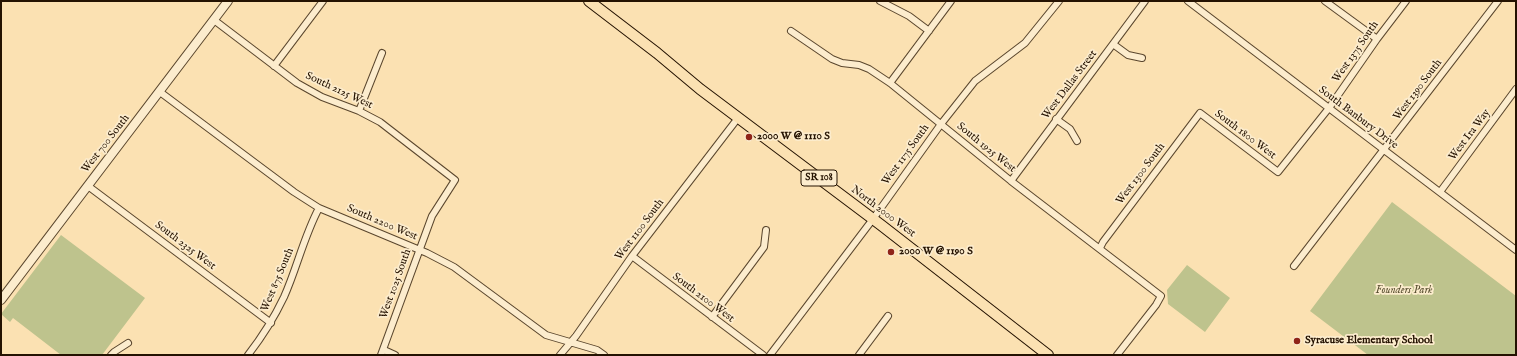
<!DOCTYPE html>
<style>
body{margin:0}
#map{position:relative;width:1517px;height:356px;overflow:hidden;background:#fbe1b2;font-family:"IM FELL English",serif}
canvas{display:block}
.frame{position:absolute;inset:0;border:2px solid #241201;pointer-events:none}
</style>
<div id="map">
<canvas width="1517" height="356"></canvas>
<div class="frame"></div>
</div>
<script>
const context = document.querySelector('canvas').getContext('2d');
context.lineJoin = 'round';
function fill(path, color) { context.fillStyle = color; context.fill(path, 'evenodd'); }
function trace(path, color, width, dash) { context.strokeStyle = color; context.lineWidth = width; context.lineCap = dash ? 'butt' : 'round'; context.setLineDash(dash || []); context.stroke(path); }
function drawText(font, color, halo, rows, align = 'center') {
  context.font = font + ' "IM FELL English",serif'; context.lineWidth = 3.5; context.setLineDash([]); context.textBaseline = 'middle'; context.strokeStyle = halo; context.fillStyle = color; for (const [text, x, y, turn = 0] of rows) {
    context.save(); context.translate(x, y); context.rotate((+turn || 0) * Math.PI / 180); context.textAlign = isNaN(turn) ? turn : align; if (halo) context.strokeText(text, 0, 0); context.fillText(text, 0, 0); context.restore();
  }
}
fill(new Path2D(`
 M1392,202L1516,296V355H1368L1310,311Z
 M61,235L145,298L102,355H61L13,318L10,322L1,314Z
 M1187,265L1230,298L1205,332L1168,304L1167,290Z`), '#bec38d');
const minor = new Path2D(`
 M880,1L909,16L929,31
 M1188,1L1516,250
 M1325,1L1377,39
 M214,20L297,83L322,97L359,111L380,122L455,180L432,216L381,355
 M791,31L832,59L842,63L859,65L869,69L890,83L1011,181L1161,296L1156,305L1117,355
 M1113,44L1128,55L1142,58
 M274,66L323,1
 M890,83L951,1
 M160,92L294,192L319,208L427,253L454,267L546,335L597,350L604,355
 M359,111L382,53
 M1056,119L1070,129L1077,141
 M1011,181L1145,1
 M88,186L271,323
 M1440,192L1516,89
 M1100,248L1103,242L1200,113L1278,172L1329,108L1377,39L1406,1
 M632,256L763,355
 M1294,266L1498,1
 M712,317L764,247L766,230
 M384,350L395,355
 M111,355L114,352L128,343
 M248,355C262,337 274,318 284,297C297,268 304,236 319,208
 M560,355L576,336L632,256L738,118
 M770,355L873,219L941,124L975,81L1025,43L1059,1
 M859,355L888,316`);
const tertiary = new Path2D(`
 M1,300L228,1`);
const primary = new Path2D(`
 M589,1L657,53L700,89L881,225L1048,355`);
trace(minor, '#5a462d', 8);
trace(tertiary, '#5a462d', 10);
trace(primary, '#241201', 12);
trace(minor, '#fceccd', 6);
trace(tertiary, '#fceccd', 8);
trace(primary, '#fbe1b2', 10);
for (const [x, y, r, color] of [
 [749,137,4,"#8f2418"],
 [891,252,4,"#8f2418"],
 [1297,341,4,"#8f2418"]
]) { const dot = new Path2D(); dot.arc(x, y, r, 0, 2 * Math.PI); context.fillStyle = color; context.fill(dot); trace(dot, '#fceccd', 1.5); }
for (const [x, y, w] of [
 [819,178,36]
]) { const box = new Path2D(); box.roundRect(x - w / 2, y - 8, w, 16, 3); context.fillStyle = '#fceccd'; context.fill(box); trace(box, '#241201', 1); }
drawText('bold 10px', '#241201', null, [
 ["SR 108",819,178]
]);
drawText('11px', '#241201', '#fceccd', [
 ["West 1375 South",1356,52,-55],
 ["West Dallas Street",1070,85,-53],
 ["West 1390 South",1418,90,-53],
 ["South 2125 West",339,91,25],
 ["South Banbury Drive",1358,118,37],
 ["South 1800 West",1245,135,37],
 ["West Ira Way",1470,135,-53],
 ["West 700 South",106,144,-52],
 ["South 1925 West",986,148,39],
 ["West 1175 South",906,155,-54],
 ["West 1300 South",1141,174,-53],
 ["North 2000 West",883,212,37],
 ["South 2200 West",382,223,23],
 ["West 1100 South",640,230,-53],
 ["South 2325 West",185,246,37],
 ["West 875 South",278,280,-67],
 ["West 1025 South",396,284,-70],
 ["South 2100 West",703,298,37]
]);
drawText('bold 11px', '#241201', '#fceccd', [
 ["2000 W @ 1110 S",757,137],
 ["2000 W @ 1190 S",899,252],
 ["Syracuse Elementary School",1305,341]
], 'left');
drawText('italic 11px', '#5a5032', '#fceccd', [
 ["Founders Park",1404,291]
]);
</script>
